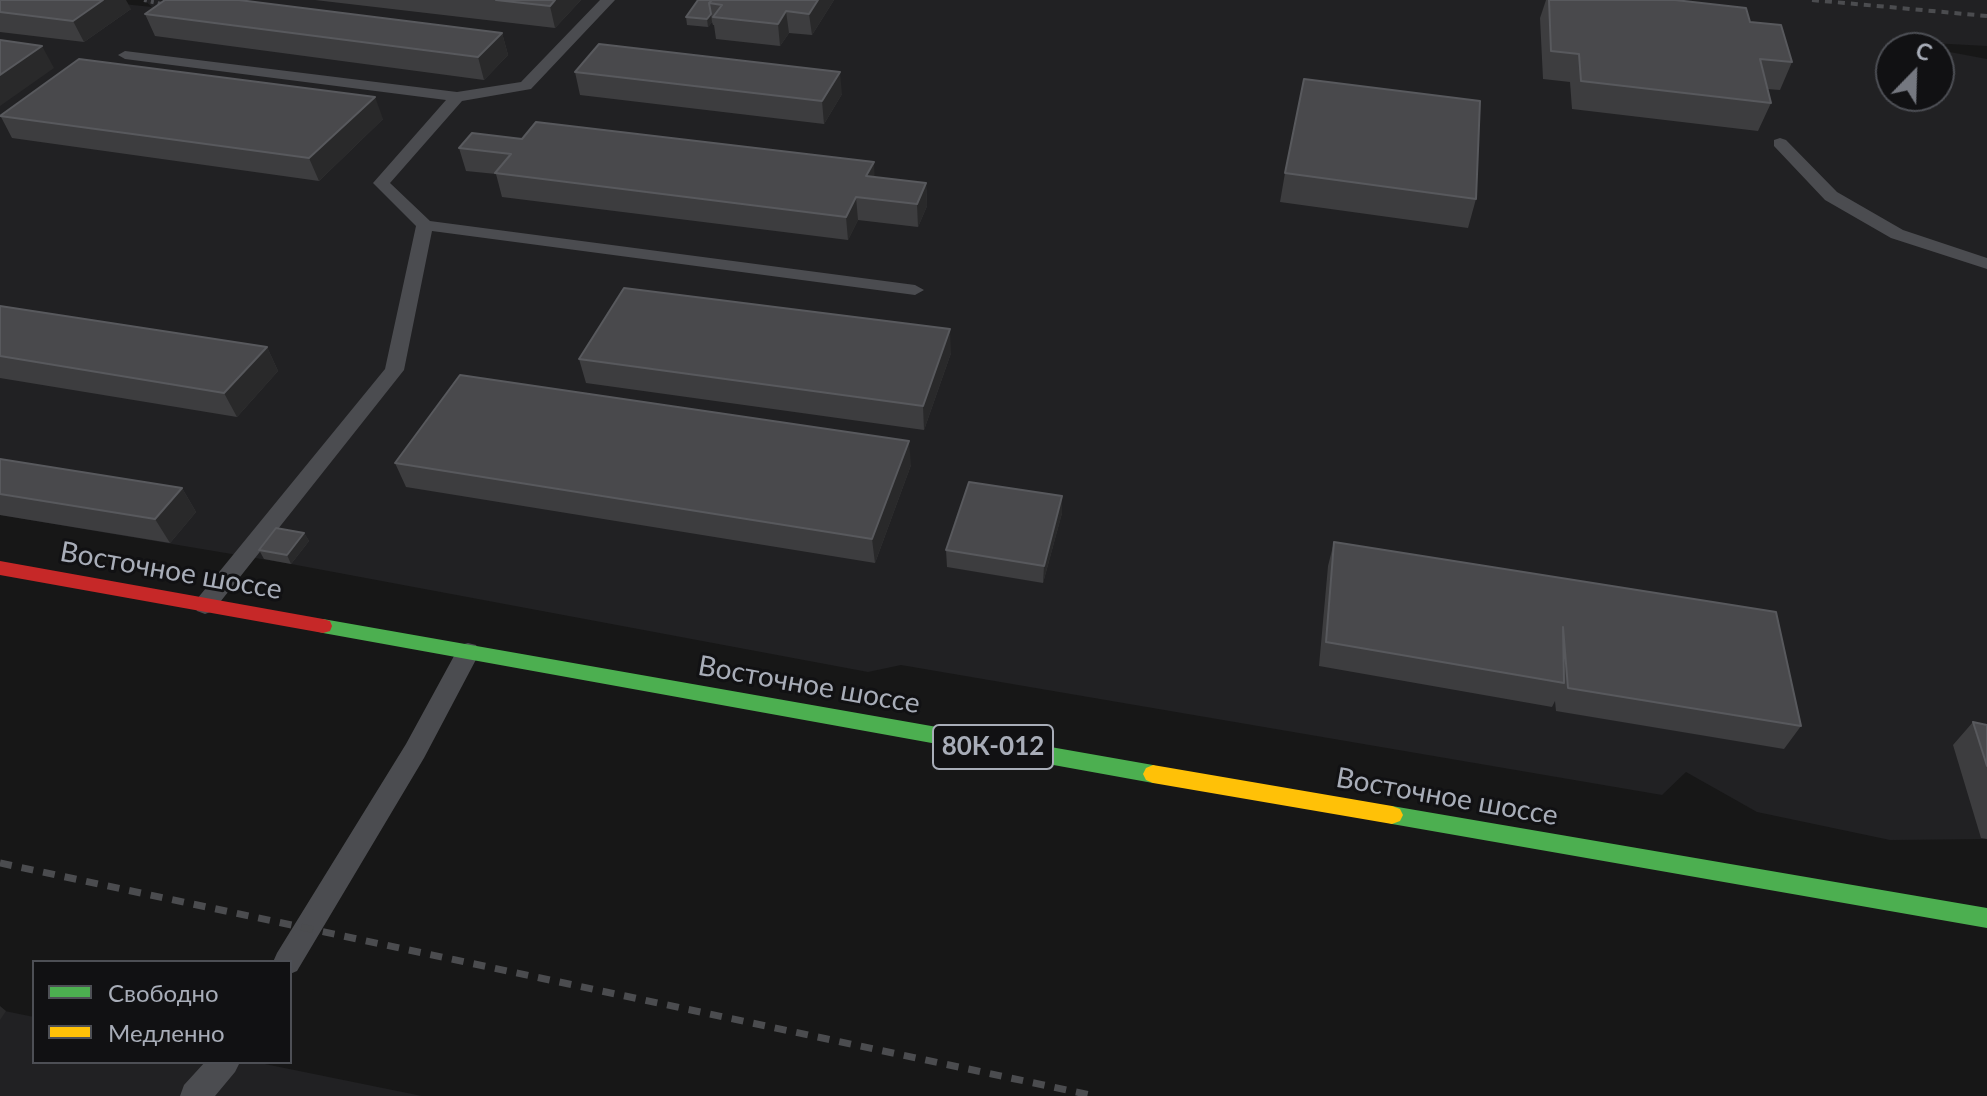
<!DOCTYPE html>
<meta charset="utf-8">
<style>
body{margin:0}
#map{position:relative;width:1987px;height:1096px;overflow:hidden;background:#171717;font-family:Lato,sans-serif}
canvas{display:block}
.legend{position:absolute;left:32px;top:960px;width:260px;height:104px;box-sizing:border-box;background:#111113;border:2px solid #4d4f55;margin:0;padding:10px 14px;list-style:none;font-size:24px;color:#a8adb8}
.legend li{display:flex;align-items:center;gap:16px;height:40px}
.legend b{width:40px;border:2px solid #4d4f55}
.north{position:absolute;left:1875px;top:32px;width:80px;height:80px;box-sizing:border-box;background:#111113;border:2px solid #4d4f55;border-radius:50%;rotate:23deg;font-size:22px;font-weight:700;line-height:32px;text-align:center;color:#a8adb8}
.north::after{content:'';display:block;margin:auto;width:28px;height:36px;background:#757880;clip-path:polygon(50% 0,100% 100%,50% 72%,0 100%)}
</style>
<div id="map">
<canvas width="1987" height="1096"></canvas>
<ul class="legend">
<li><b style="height:10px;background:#4caf50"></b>Свободно</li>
<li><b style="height:10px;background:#ffc107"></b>Медленно</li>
</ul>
<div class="north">С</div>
</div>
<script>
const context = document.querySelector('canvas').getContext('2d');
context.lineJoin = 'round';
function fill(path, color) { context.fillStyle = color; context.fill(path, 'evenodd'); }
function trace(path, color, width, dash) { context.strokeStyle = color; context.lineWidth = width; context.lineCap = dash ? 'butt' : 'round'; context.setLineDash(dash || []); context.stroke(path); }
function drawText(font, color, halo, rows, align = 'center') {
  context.font = font + ' Lato,sans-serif'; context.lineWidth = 6; context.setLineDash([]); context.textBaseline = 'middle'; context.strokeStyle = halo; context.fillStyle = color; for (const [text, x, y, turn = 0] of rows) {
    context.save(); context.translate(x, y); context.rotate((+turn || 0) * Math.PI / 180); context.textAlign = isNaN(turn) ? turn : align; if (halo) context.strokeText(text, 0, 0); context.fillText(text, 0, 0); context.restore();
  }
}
fill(new Path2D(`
 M0,0H85L152,7L144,0H1987V46L1893,41L1926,48H1891V96H1939V50L1987,59V839L1890,840L1757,812L1686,772L1662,795L901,665L868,672L291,564L0,515Z
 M0,1010L34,1017V1062H255L422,1096H0Z`), '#212123');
trace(new Path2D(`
 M144,0L166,5`), '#4d4e52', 4, [3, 4]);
fill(new Path2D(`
 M600,0H615L531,89L462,101L390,183L430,221L915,285L924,290L915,295L432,231L404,370L213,611L205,614L197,611L194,605L197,599L385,369L416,226L373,183L446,100L125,59L118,55L125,51L457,92L521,82Z
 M1780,138L1786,140L1837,192L1903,230L1987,258V269L1891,238L1825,200L1774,146V140Z
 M468,643L476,645L480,652L424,758L297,971L290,974V962H273L277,953L406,744L460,645Z
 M205,1062H240L235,1072L215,1096H180L184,1085Z`), '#4b4c50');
fill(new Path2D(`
 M323,619L1153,765L1160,768L1163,774L1160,780L1153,783L323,633L316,631L314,626L316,621Z
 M1392,806L1987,908V928L1392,824L1384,821L1381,815L1384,809Z`), '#4caf50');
fill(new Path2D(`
 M1153,765L1392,806L1400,809L1403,815L1400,821L1392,824L1153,783L1146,780L1143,774L1146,768Z`), '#ffc107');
fill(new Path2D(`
 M0,561L323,619L330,621L332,626L330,631L323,633L0,575Z`), '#c62828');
trace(new Path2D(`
 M1812,0L1987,16`), '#4b4c4f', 4, [7, 6]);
trace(new Path2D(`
 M0,863L1095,1096`), '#4b4c4f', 7, [12, 10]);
fill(new Path2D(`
 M0,0L131,9L84,42L0,32Z
 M315,0H581L555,28Z
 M698,0H834L812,35L789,33L780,46L716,39L714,25H713L712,22L708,27L687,25L686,17Z
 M1546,0H1675L1750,22L1792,62L1780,90L1767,89L1771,103L1758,131L1572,109L1570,82L1543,79L1540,18Z
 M145,14L502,33L508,55L484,80L155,36Z
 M575,72L842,94L824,124L580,95Z
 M0,115L383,119L319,181L12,138Z
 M522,139L926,183L927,206L918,227L858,220L848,240L502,197L496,174L466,171L459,148Z
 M1285,173L1476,199L1468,228L1280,202Z
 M0,306L267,347L278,371L237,417L0,378Z
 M951,353L924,430L586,383L579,359Z
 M0,459L182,488L196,512L170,543L0,515Z
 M395,463L911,465L875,563L406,487Z
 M1062,513L1043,583L947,567L946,550Z
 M304,533L309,541L291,564L264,559L259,550Z
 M1334,542L1801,726L1784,749L1556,711L1555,701L1552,707L1319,666L1328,566Z
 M1973,722L1987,725V839L1981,838L1953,745Z`), '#3d3d3f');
fill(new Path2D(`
 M103,0H126L131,9L84,42L73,21Z
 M555,0H581L555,28L550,6Z
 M818,0H834L812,35L809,14Z
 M786,11L789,33L780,46L778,24Z
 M711,14L712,22L708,27L707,19Z
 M502,33L508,55L484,80L478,57Z
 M42,46L54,68L0,106V75Z
 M840,72L842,94L824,124L822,101Z
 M375,97L383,119L319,181L309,158Z
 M874,162L875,185L868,199L866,176Z
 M926,183L927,206L918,227L917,204Z
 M856,197L858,220L848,240L846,217Z
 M950,329L951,353L924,430L923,406Z
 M267,347L278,371L237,417L224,393Z
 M909,441L911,465L875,563L872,539Z
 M182,488L196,512L170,543L155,519Z
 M1062,496V513L1043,583L1044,566Z
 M304,533L309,541L291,564L287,555Z
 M0,1006L6,1011L0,1020Z`), '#29292a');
const building = new Path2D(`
 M0,0H103L73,21L0,12Z
 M165,0H239L502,33L478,57L145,14Z
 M496,0H555L550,6Z
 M698,0H712L709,3L711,14L707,19L686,17Z
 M712,0H818L809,14L786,11L778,24L713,17L722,5L709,3Z
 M1549,0H1675L1746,8L1750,22L1781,25L1792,62L1760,59L1771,103L1581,81L1579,54L1551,51Z
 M0,40L42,46L0,75Z
 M599,44L840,72L822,101L575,72Z
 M79,59L375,97L309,158L0,116Z
 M1304,79L1480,101L1476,199L1285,173Z
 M536,122L874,162L866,176L926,183L917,204L856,197L846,217L495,173L511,154L459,148L472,133L522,139Z
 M624,288L950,329L923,406L579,359Z
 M0,306L267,347L224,393L0,356Z
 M460,375L909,441L872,539L395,463Z
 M0,459L182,488L155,519L0,494Z
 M969,482L1062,496L1044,566L946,550Z
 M276,528L304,533L287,555L259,550Z
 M1334,542L1776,612L1801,726L1568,688L1563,627L1564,683L1326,642Z
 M1973,722L1987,725V766Z`);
fill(building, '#49494c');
trace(building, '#58595d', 2);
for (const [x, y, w] of [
 [993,747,120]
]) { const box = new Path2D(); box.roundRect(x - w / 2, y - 22, w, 44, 6); context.fillStyle = '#111113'; context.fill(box); trace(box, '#a8adb8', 2); }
drawText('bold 26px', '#a8adb8', null, [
 ["80К-012",993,747]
]);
drawText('28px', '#a8adb8', '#111113', [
 ["Восточное шоссе",171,571,10],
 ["Восточное шоссе",809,685,10],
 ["Восточное шоссе",1447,797,10]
]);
</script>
